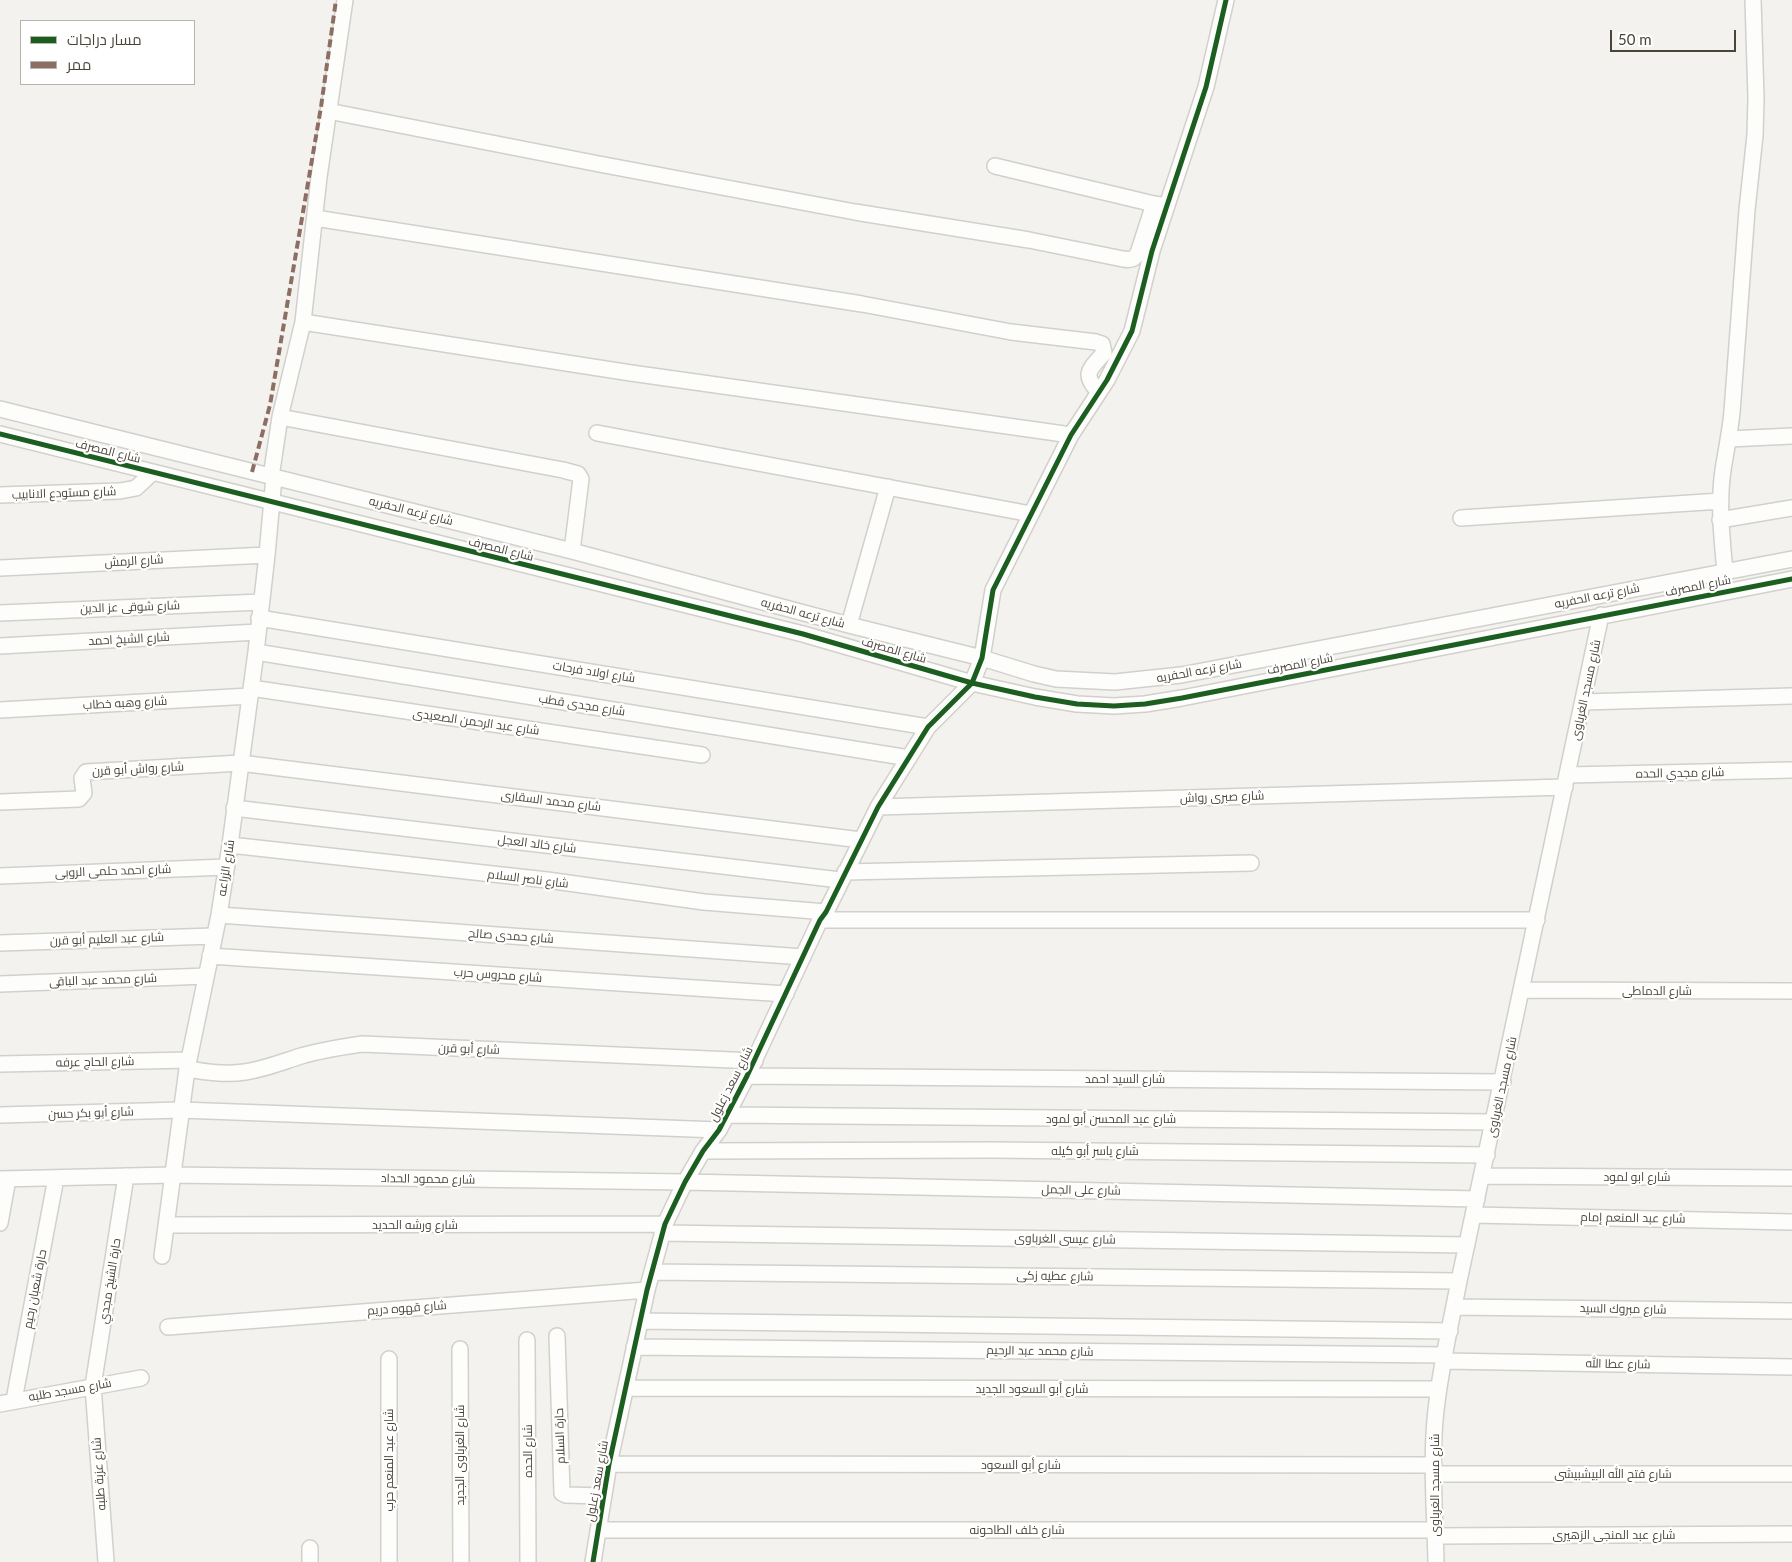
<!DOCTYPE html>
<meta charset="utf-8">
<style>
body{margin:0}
#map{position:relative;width:1792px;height:1562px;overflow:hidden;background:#f4f2ee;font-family:Lato,Cairo,sans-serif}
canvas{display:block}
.legend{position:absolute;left:20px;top:20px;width:175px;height:65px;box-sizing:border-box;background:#fff;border:1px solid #b7b4b0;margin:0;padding:6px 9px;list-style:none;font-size:15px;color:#4b4439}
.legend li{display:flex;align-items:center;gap:10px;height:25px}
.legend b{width:25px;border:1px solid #b7b4b0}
.scale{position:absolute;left:1610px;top:30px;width:126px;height:22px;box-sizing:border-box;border:2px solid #4b4439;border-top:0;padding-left:6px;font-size:15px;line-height:18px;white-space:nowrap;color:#4b4439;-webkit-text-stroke:4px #fff;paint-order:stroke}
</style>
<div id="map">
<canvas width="1792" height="1562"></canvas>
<ul class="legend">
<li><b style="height:6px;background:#1b5e20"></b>مسار دراجات</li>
<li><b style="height:6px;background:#8d6e63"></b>ممر</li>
</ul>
<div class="scale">50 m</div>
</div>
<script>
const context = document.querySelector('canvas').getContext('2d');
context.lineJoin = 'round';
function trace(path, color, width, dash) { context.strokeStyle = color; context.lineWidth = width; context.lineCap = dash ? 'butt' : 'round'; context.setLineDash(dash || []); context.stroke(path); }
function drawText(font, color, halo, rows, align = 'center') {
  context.font = font + ' Lato,Cairo,sans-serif'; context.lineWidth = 4.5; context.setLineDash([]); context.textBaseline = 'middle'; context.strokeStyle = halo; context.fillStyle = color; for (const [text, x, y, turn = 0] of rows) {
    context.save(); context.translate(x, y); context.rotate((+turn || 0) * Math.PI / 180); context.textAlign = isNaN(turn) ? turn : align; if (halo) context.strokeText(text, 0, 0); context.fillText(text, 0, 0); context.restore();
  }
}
const street = new Path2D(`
 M345,0L319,177L303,322L631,373L1071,435
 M328,111L599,164L855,212L1029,240L1123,259C1130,260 1134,260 1138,253L1154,204L1167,206
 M995,166L1154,204
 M315,218L862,304L1011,332L1096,342L1102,344L1104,353C1090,369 1081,374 1099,392
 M0,409L572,551L849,625L982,658L1034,674L1056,679L1115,682L1181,675L1792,559
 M280,417L563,470L578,474L581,479L572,551
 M597,433L1031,514
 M0,434L803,634L972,683L1035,697L1077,704L1114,706L1145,704L1182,698L1792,579
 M1729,439L1792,436
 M271,477L280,417L303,322
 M0,495L120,491L136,488L152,473
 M1461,518L1721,501
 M1720,520L1792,508
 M0,568L267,555
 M1725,572C1722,538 1718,505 1723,470C1726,451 1730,432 1732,412L1747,210L1755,135L1756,98L1753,0
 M0,613L261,602
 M259,618L928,727
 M849,625L888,487
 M0,646L258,632
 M256,652L909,758
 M251,688L702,755
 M1583,702L1792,696
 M0,710L250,696
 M1568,775L1792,770
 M0,802L79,799L84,793L82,778L86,772L240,763L861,840
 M878,807L1565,787
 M234,808L840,880
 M230,845L547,880L704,902L826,912
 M845,872L1251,863
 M0,876L226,867
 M219,915L803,957
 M820,920H1537
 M0,943L214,936
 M210,956L786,994
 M0,984L206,976
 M1522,990L1792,991
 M0,1064L189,1060
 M187,1069C206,1072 226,1075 245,1072C265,1069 282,1062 301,1056C321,1050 342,1047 362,1044L755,1061
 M747,1076L1503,1082
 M0,1115L181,1110L719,1130
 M727,1115L1494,1122
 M703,1151L991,1150L1487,1155
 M1482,1176L1792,1178
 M0,1179L172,1175L685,1182L1477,1199
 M1474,1215L1792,1222
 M0,1223L8,1179
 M166,1225L665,1224
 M662,1233L1467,1245
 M162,1256L187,1069L219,915L230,845L256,652L267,555L274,477
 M652,1272L1459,1281
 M1454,1307L1792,1311
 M640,1321L1450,1331
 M168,1327L647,1290
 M557,1336L562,1493L566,1495L604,1496
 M527,1340L528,1562
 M634,1347L1445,1355
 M460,1349L461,1562
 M1444,1361L1792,1367
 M626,1388L1439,1389
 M14,1400L56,1178
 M0,1404L141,1378
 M609,1464L1434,1465
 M1434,1474H1792
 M599,1530H1435
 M1436,1536L1792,1534
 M106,1562L93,1386L126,1176
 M310,1562V1548
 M389,1562V1359
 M593,1562L609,1464L647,1290L665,1224L685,1182L703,1151L719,1130L747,1076L820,920L826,912L878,807L928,727L972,683L982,658L993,590L1071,435L1107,380L1132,331L1152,251L1206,87L1226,0
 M1436,1562C1435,1515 1431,1467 1435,1420C1439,1374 1450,1327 1459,1281L1601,615`);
trace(street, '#d2d0cb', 18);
trace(street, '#fdfdfc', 15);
trace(new Path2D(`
 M252,472L270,405L321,107L336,0`), '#8d6e63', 4, [8, 4]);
trace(new Path2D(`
 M0,434L803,634L972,683L1035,697L1077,704L1114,706L1145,704L1182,698L1792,579
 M593,1562L609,1464L647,1290L665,1224L685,1182L703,1151L719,1130L747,1076L820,920L826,912L878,807L928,727L972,683L982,658L993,590L1071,435L1107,380L1132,331L1152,251L1206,87L1226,0`), '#1b5e20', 5);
drawText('12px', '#4b4439', '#fff', [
 ["شارع المصرف",108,451,14],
 ["شارع مستودع الانابيب",64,493,-2],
 ["شارع ترعه الحفريه",411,511,14],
 ["شارع المصرف",501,549,14],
 ["شارع الرمش",134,561,-3],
 ["شارع المصرف",1698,586,-11],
 ["شارع ترعه الحفريه",1597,596,-11],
 ["شارع شوقى عز الدين",130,607,-2],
 ["شارع ترعه الحفريه",803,613,15],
 ["شارع الشيخ احمد",129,639,-3],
 ["شارع المصرف",894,650,16],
 ["شارع المصرف",1300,664,-11],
 ["شارع ترعه الحفريه",1199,671,-10],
 ["شارع اولاد فرحات",594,672,9],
 ["شارع مسجد الغرباوى",1586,690,-78],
 ["شارع وهبه خطاب",125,703,-3],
 ["شارع مجدى قطب",582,705,9],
 ["شارع عبد الرحمن الصعيدى",476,722,8],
 ["شارع رواش أبو قرن",138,769,-3],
 ["شارع مجدي الحده",1680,773,-1],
 ["شارع صبرى رواش",1222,797,-2],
 ["شارع محمد السقارى",551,801,7],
 ["شارع خالد العجل",537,844,7],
 ["شارع الزراعه",226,868,-81],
 ["شارع احمد حلمى الروبى",113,871,-2],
 ["شارع ناصر السلام",528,879,7],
 ["شارع حمدى صالح",511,936,4],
 ["شارع عبد العليم أبو قرن",107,939,-2],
 ["شارع محروس حرب",498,975,4],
 ["شارع محمد عبد الباقى",103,980,-2],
 ["شارع الدماطى",1657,991],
 ["شارع أبو قرن",469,1049,2],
 ["شارع الحاج عرفه",95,1062,-1],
 ["شارع السيد احمد",1125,1079],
 ["شارع سعد زعلول",731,1084,-63],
 ["شارع مسجد الغرباوى",1502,1087,-78],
 ["شارع أبو بكر حسن",91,1113,-2],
 ["شارع عبد المحسن أبو لمود",1111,1119],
 ["شارع ياسر أبو كيله",1095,1151],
 ["شارع ابو لمود",1637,1177],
 ["شارع محمود الحداد",428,1179,1],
 ["شارع على الجمل",1081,1190,1],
 ["شارع عبد المنعم إمام",1633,1218,1],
 ["شارع ورشه الحديد",415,1225],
 ["شارع عيسى الغرباوى",1065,1239,1],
 ["شارع عطيه زكى",1055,1276,1],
 ["حارة الشيخ مجدي",110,1281,-81],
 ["حارة شعبان رحيم",35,1289,-79],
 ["شارع قهوه دريم",407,1308,-4],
 ["شارع مبروك السيد",1623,1309,1],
 ["شارع محمد عبد الرحيم",1040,1351,1],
 ["شارع عطا الله",1618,1364,1],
 ["شارع أبو السعود الجديد",1032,1389],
 ["شارع مسجد طلبه",70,1390,-10],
 ["حارة السلام",560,1436,-92],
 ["شارع الحده",528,1451,-90],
 ["شارع الغرباوى الجديد",460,1455,-90],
 ["شارع عبد المنعم حرب",389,1460,-90],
 ["شارع أبو السعود",1021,1465],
 ["شارع عزبة طلبه",99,1474,-94],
 ["شارع فتح الله البيشبيشى",1613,1474],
 ["شارع سعد زعلول",597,1481,-80],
 ["شارع مسجد الغرباوى",1435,1485,-90],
 ["شارع خلف الطاحونه",1017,1530],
 ["شارع عبد المنجى الزهيرى",1614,1535]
]);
</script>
